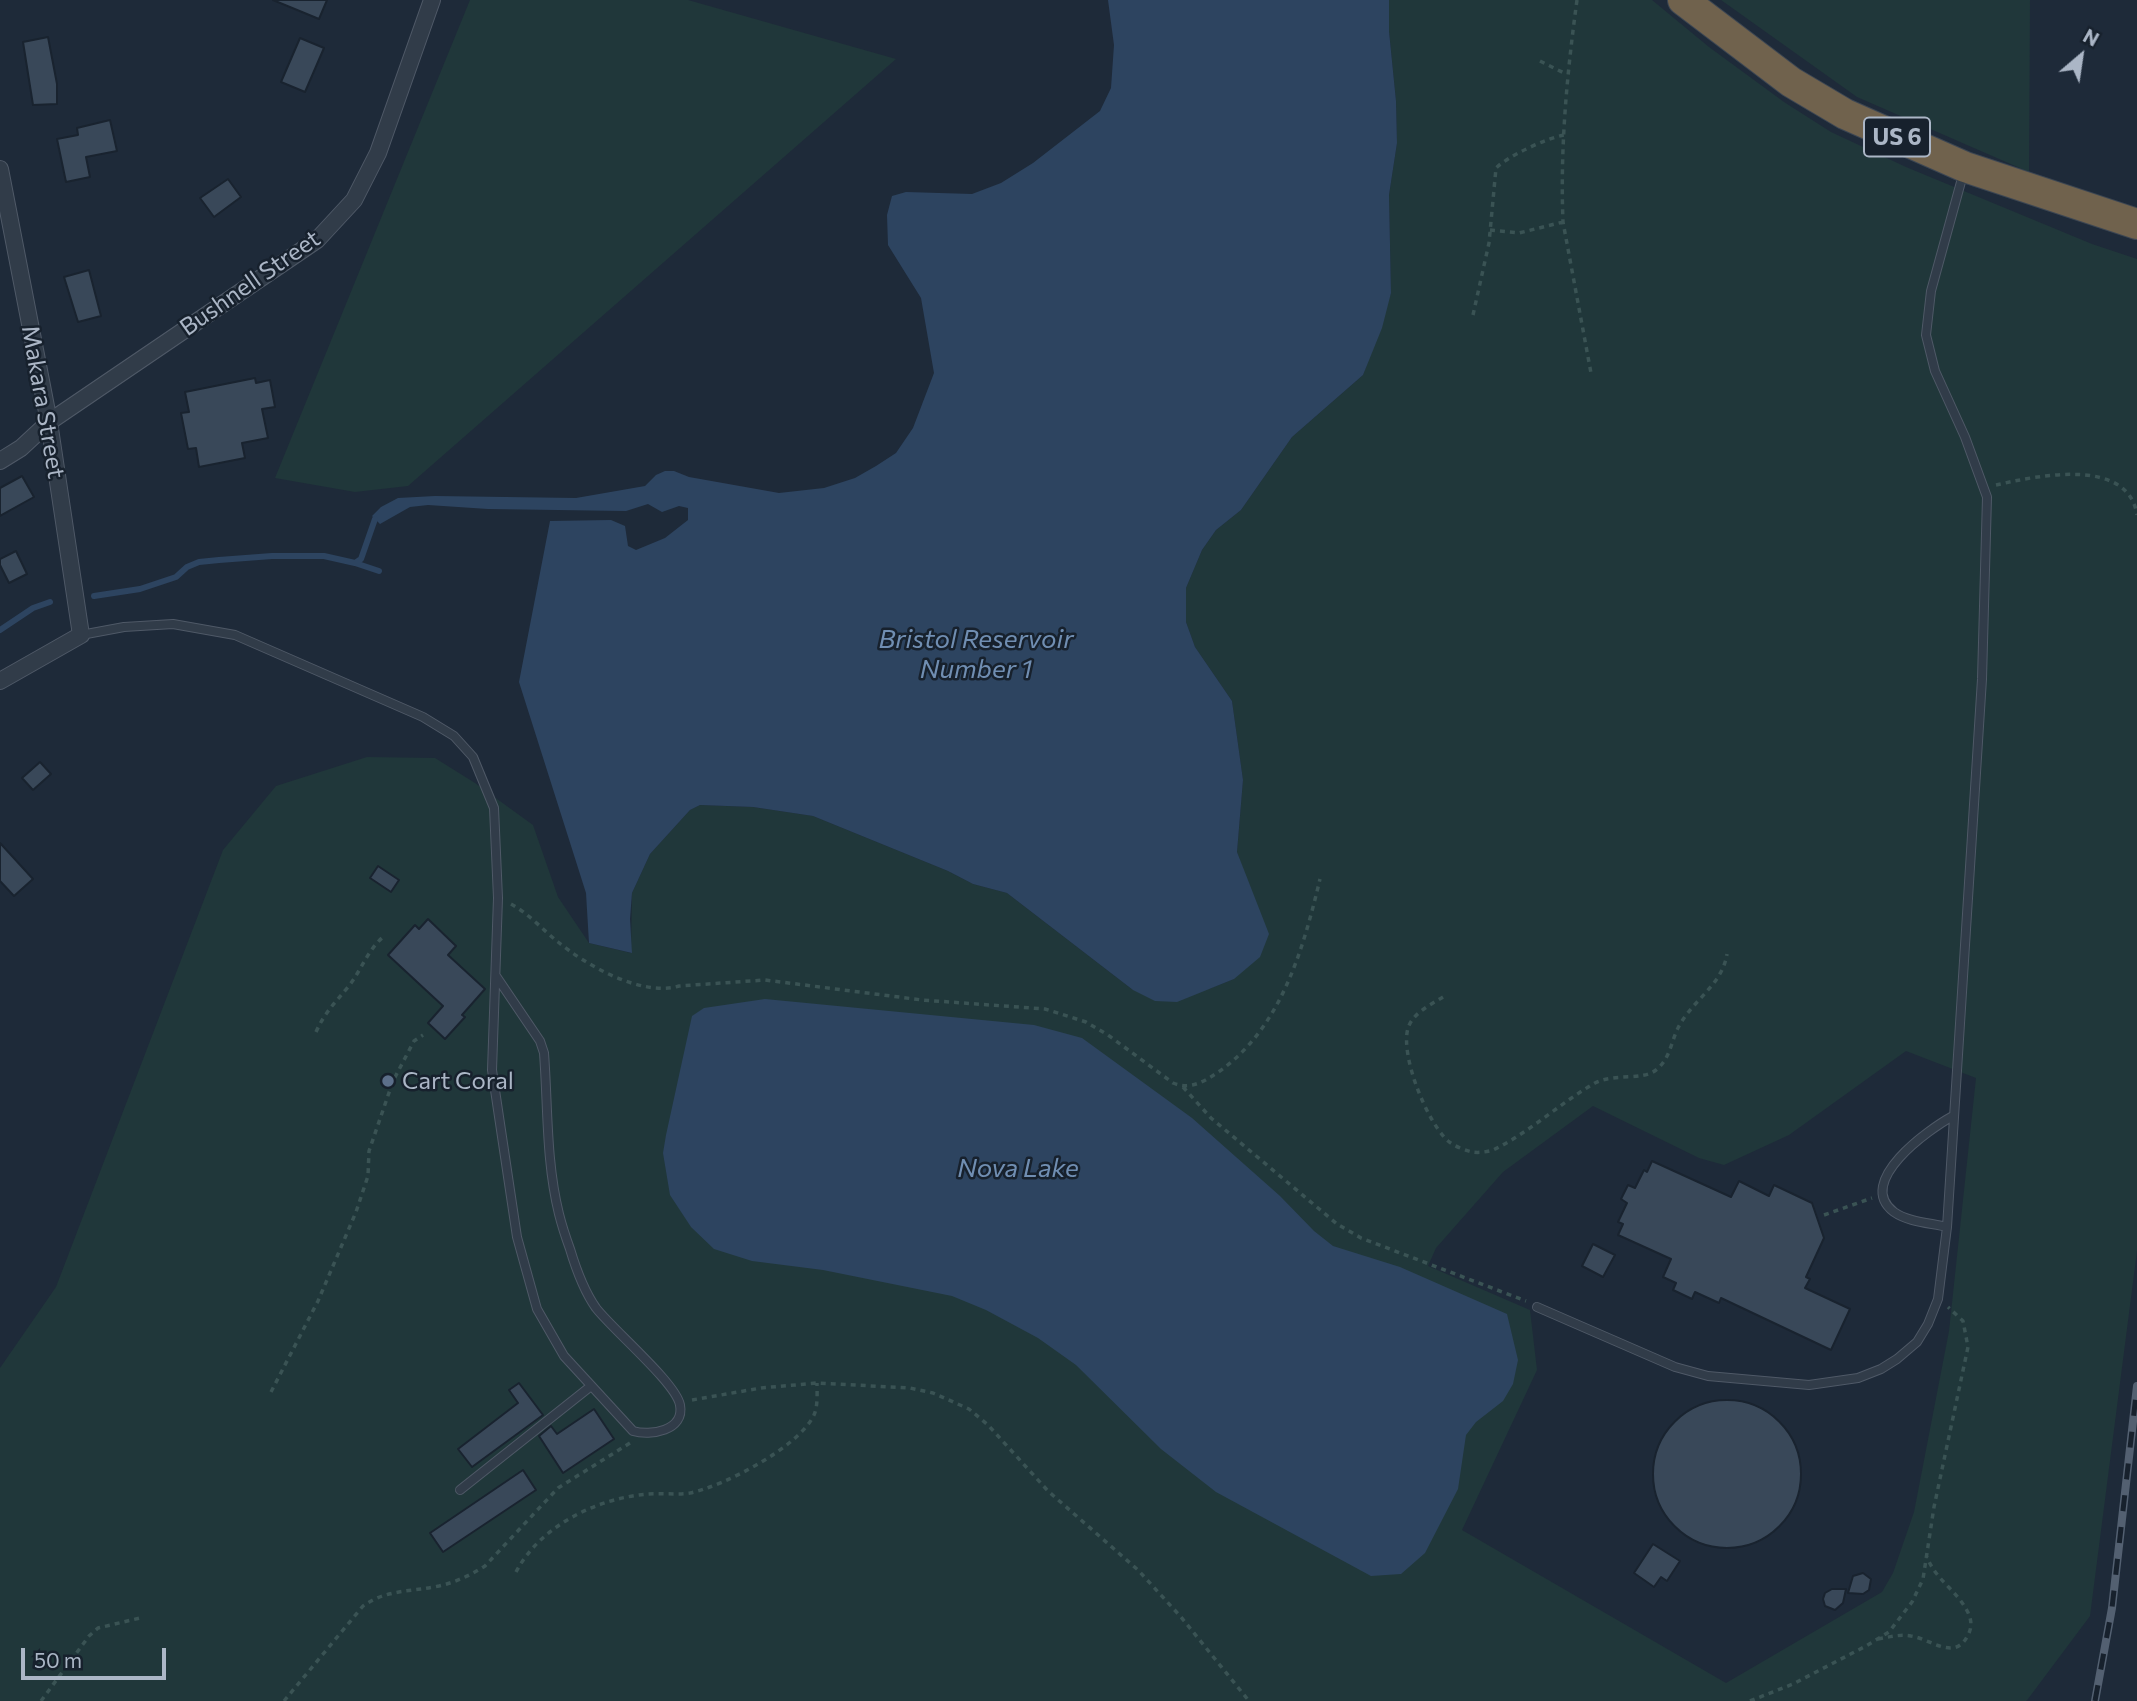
<!DOCTYPE html>
<style>
body{margin:0}
#map{position:relative;width:2137px;height:1701px;overflow:hidden;background:#1e2a39;font-family:Commissioner,sans-serif}
canvas{display:block}
.north{position:absolute;left:2046px;top:21px;width:70px;height:70px;-webkit-text-stroke:5px #17212d;paint-order:stroke;rotate:29deg;font-size:19px;font-weight:700;line-height:28px;text-align:center;color:#abb6c6}
.north::after{content:'';display:block;margin:auto;width:24px;height:32px;background:#abb6c6;clip-path:polygon(50% 0,100% 100%,50% 72%,0 100%)}
.scale{position:absolute;left:21px;top:1648px;width:145px;height:32px;box-sizing:border-box;border:4px solid #abb6c6;border-top:0;padding-left:9px;font-size:21px;line-height:24px;white-space:nowrap;color:#abb6c6;-webkit-text-stroke:5px #17212d;paint-order:stroke}
</style>
<div id="map">
<canvas width="2137" height="1701"></canvas>
<div class="north">N</div>
<div class="scale">50 m</div>
</div>
<script>
const context = document.querySelector('canvas').getContext('2d');
context.lineJoin = 'round';
function fill(path, color) { context.fillStyle = color; context.fill(path, 'evenodd'); }
function trace(path, color, width, dash) { context.strokeStyle = color; context.lineWidth = width; context.lineCap = dash ? 'butt' : 'round'; context.setLineDash(dash || []); context.stroke(path); }
function drawText(font, color, halo, rows, align = 'center') {
  context.font = font + ' Commissioner,sans-serif'; context.lineWidth = 5; context.setLineDash([]); context.textBaseline = 'middle'; context.strokeStyle = halo; context.fillStyle = color; for (const [text, x, y, turn = 0] of rows) {
    context.save(); context.translate(x, y); context.rotate((+turn || 0) * Math.PI / 180); context.textAlign = isNaN(turn) ? turn : align; if (halo) context.strokeText(text, 0, 0); context.fillText(text, 0, 0); context.restore();
  }
}
fill(new Path2D(`
 M470,0H688L896,59L408,486L355,492L275,478Z
 M1389,0H1652L1709,47L1784,102L1831,132L1906,167L2092,244L2137,259V1251L2090,1616L2028,1699L2026,1701H0V1368L56,1287L223,850L276,786L367,757L435,758L475,783L533,825L558,897L589,943L631,953L632,893L650,854L690,810L700,805L753,807L813,816L948,871L973,884L1007,893L1133,990L1209,989L1234,979L1250,889L1237,852L1243,780L1232,701L1195,647L1186,622V588L1202,550L1216,530L1241,510L1292,437L1363,375L1391,293L1389,195L1397,143L1396,101L1389,31ZM1906,1051L1976,1078L1949,1331L1914,1512L1893,1573L1882,1592L1726,1683L1462,1530L1537,1370L1530,1310L1428,1266L1436,1248L1503,1172L1593,1106L1699,1158L1724,1165L1789,1135Z
 M1721,0H2030L2029,172L1857,97Z`), '#20373a');
fill(new Path2D(`
 M1108,0H1389V31L1396,101L1397,143L1389,195L1391,293L1382,328L1363,375L1292,437L1241,510L1216,530L1202,550L1186,588V622L1195,647L1232,701L1243,780L1237,852L1269,934L1260,957L1234,979L1177,1002L1155,1001L1133,990L1007,893L973,884L948,871L813,816L753,807L700,805L690,810L650,854L632,893L630,919L632,953L589,943L586,893L519,682L550,521L611,520L625,526L628,546L636,550L665,538L688,520V508L679,506L662,512L648,504L626,511L488,509L428,505L410,507L380,524L372,516L381,507L398,498L435,496L576,498L645,486L656,475L665,471H674L689,477L779,493L824,488L855,478L876,466L896,453L913,428L934,373L921,298L888,245L887,215L892,196L906,192L972,194L1001,183L1033,163L1100,111L1111,88L1114,45Z
 M765,999L1034,1025L1082,1038L1192,1118L1280,1196L1314,1231L1333,1246L1400,1267L1507,1314L1518,1360L1513,1384L1503,1401L1476,1422L1466,1435L1458,1489L1425,1553L1401,1574L1371,1576L1216,1492L1161,1449L1076,1365L1038,1338L986,1310L952,1296L823,1270L752,1261L714,1249L691,1227L670,1195L663,1153L666,1135L692,1016L704,1008Z`), '#2d4460');
trace(new Path2D(`
 M355,563L379,571
 M94,596L140,589L176,577L187,567L199,562L219,560L272,556H324L355,563L361,559L375,519
 M0,630L33,608L50,602`), '#2d4460', 6);
const building = new Path2D(`
 M273,0H327L319,19Z
 M48,37L57,84V104L33,105L23,42Z
 M300,38L324,48L305,92L281,82Z
 M110,120L117,151L86,157L90,177L66,182L57,139L78,135L77,128Z
 M228,179L241,197L214,217L200,198Z
 M89,270L101,316L78,322L64,277Z
 M255,378L256,383L270,380L275,407L262,409L268,438L242,443L245,458L199,467L196,448L188,449L181,413L189,412L185,392Z
 M22,476L34,497L0,516V488Z
 M16,551L27,574L9,583L0,565V559Z
 M40,762L51,774L33,790L22,778Z
 M0,843L33,879L14,896L0,881Z
 M378,866L399,880L391,892L370,878Z
 M428,919L456,946L448,955L485,989L462,1015L465,1017L445,1039L428,1023L443,1006L388,955L415,925L419,929Z
 M1652,1161L1731,1197L1739,1181L1769,1196L1774,1185L1812,1203L1824,1238L1806,1277L1810,1279L1805,1288L1850,1309L1831,1350L1721,1298L1719,1303L1695,1292L1692,1299L1673,1290L1676,1283L1663,1277L1671,1259L1618,1235L1623,1224L1618,1222L1627,1203L1621,1199L1628,1185L1635,1188L1644,1170L1647,1172Z
 M1593,1244L1615,1255L1603,1277L1582,1266Z
 M519,1383L543,1415L472,1467L458,1449L518,1403L509,1390Z
 M1653 1474a74 74 0 1 1 148 0a74 74 0 1 1-148 0Z
 M594,1409L614,1439L563,1473L539,1436L551,1426L557,1434Z
 M523,1470L536,1490L443,1552L430,1533Z
 M1653,1544L1680,1561L1667,1581L1661,1577L1654,1587L1634,1573Z
 M1863,1573L1871,1579L1869,1590L1863,1594L1848,1593L1853,1576Z
 M1832,1589H1846L1843,1603L1835,1610L1825,1606L1823,1599L1825,1593Z`);
fill(building, '#394859');
trace(building, '#19232f', 2);
const lane = new Path2D(`
 M81,635L124,627L173,624L235,635L423,717L454,736L473,757L494,808L498,898L492,1070L517,1237L537,1309L564,1356L633,1431C650,1436 685,1431 680,1405C676,1383 613,1330 596,1308C584,1291 576,1269 570,1249C566,1238 562,1226 559,1214C546,1162 548,1106 544,1053L540,1041L496,976
 M1947,1227C1931,1223 1908,1222 1894,1212C1854,1182 1929,1129 1953,1116
 M1537,1307L1675,1367L1708,1376L1809,1385L1858,1378L1881,1369L1897,1359L1917,1342L1928,1324L1938,1299L1947,1227L1982,679L1987,497L1965,437L1935,371L1926,335L1931,291L1964,171
 M460,1490L591,1386`);
const street = new Path2D(`
 M0,169L49,422L81,635L0,681
 M0,461L21,448L49,422L317,240L354,200L378,153L432,0`);
const highway = new Path2D(`
 M1683,0L1791,82L1845,114L1965,167L2137,224`);
trace(lane, '#4f5967', 10);
trace(street, '#4f5967', 18);
trace(highway, '#3c4653', 32);
trace(new Path2D(`
 M1577,0C1567,73 1560,148 1563,222L1591,373
 M1540,61L1566,74
 M1490,230L1519,233L1563,222
 M1473,315L1489,243L1496,168C1508,156 1547,138 1564,135
 M1996,485C2036,476 2128,456 2137,515
 M511,904C528,913 543,930 558,942C586,965 641,997 679,986L765,980L922,1000L1045,1009L1086,1022L1108,1035L1173,1083C1190,1090 1203,1082 1217,1073C1281,1029 1303,950 1320,879
 M1443,997C1430,1005 1413,1013 1408,1028C1400,1056 1427,1122 1448,1141C1454,1146 1464,1150 1472,1152C1479,1153 1486,1152 1493,1150C1529,1133 1560,1103 1595,1083C1614,1073 1642,1081 1656,1070C1670,1059 1671,1042 1678,1028C1692,1000 1722,986 1727,954
 M316,1032C325,1012 335,1003 348,987C361,971 367,951 383,937
 M1183,1087L1211,1118L1337,1224L1361,1238L1526,1301
 M1824,1215L1872,1198
 M271,1392L318,1301L356,1212L368,1176L369,1151L393,1081L414,1041L423,1035
 M692,1400L761,1388L817,1383L910,1388L933,1393L969,1409L988,1425L1048,1491L1138,1570L1181,1617L1249,1701
 M516,1572C540,1526 597,1498 648,1494C662,1493 676,1495 690,1493C724,1486 799,1447 814,1415C818,1406 817,1393 817,1383
 M1878,1639C1889,1637 1900,1634 1911,1636C1931,1639 1955,1662 1968,1635C1973,1626 1971,1617 1966,1609C1955,1589 1936,1580 1927,1557
 M41,1701L89,1636L98,1628L140,1618
 M284,1701L363,1606C387,1589 411,1592 439,1586C456,1582 471,1575 485,1566L558,1488L630,1443
 M1750,1701L1793,1684L1866,1646L1889,1632L1912,1602L1923,1579L1934,1507L1968,1347L1963,1321L1948,1307`), '#3a5354', 3.5, [5, 5]);
trace(lane, '#313c49', 8);
trace(street, '#313c49', 16);
trace(highway, '#70624d', 30);
const rail = new Path2D(`
 M2095,1701L2112,1608L2137,1386`);
trace(rail, '#536071', 8);
trace(rail, '#17212d', 5, [16]);
for (const [x, y, r, color] of [
 [388,1081,7,"#5c6f8a"]
]) { const dot = new Path2D(); dot.arc(x, y, r, 0, 2 * Math.PI); context.fillStyle = color; context.fill(dot); trace(dot, '#17212d', 2.5); }
for (const [x, y, w] of [
 [1897,137,66]
]) { const box = new Path2D(); box.roundRect(x - w / 2, y - 19.5, w, 39, 5); context.fillStyle = '#17212d'; context.fill(box); trace(box, '#abb6c6', 2); }
drawText('bold 23px', '#abb6c6', null, [
 ["US 6",1897,137]
]);
drawText('24px', '#abb6c6', '#17212d', [
 ["Bushnell Street",250,283,-35],
 ["Makara Street",43,402,80]
]);
drawText('24px', '#abb6c6', '#17212d', [
 ["Cart Coral",402,1081]
], 'left');
drawText('italic 26px', '#708eb2', '#17212d', [
 ["Bristol Reservoir",976,639],
 ["Number 1",976,669],
 ["Nova Lake",1018,1168]
]);
</script>
